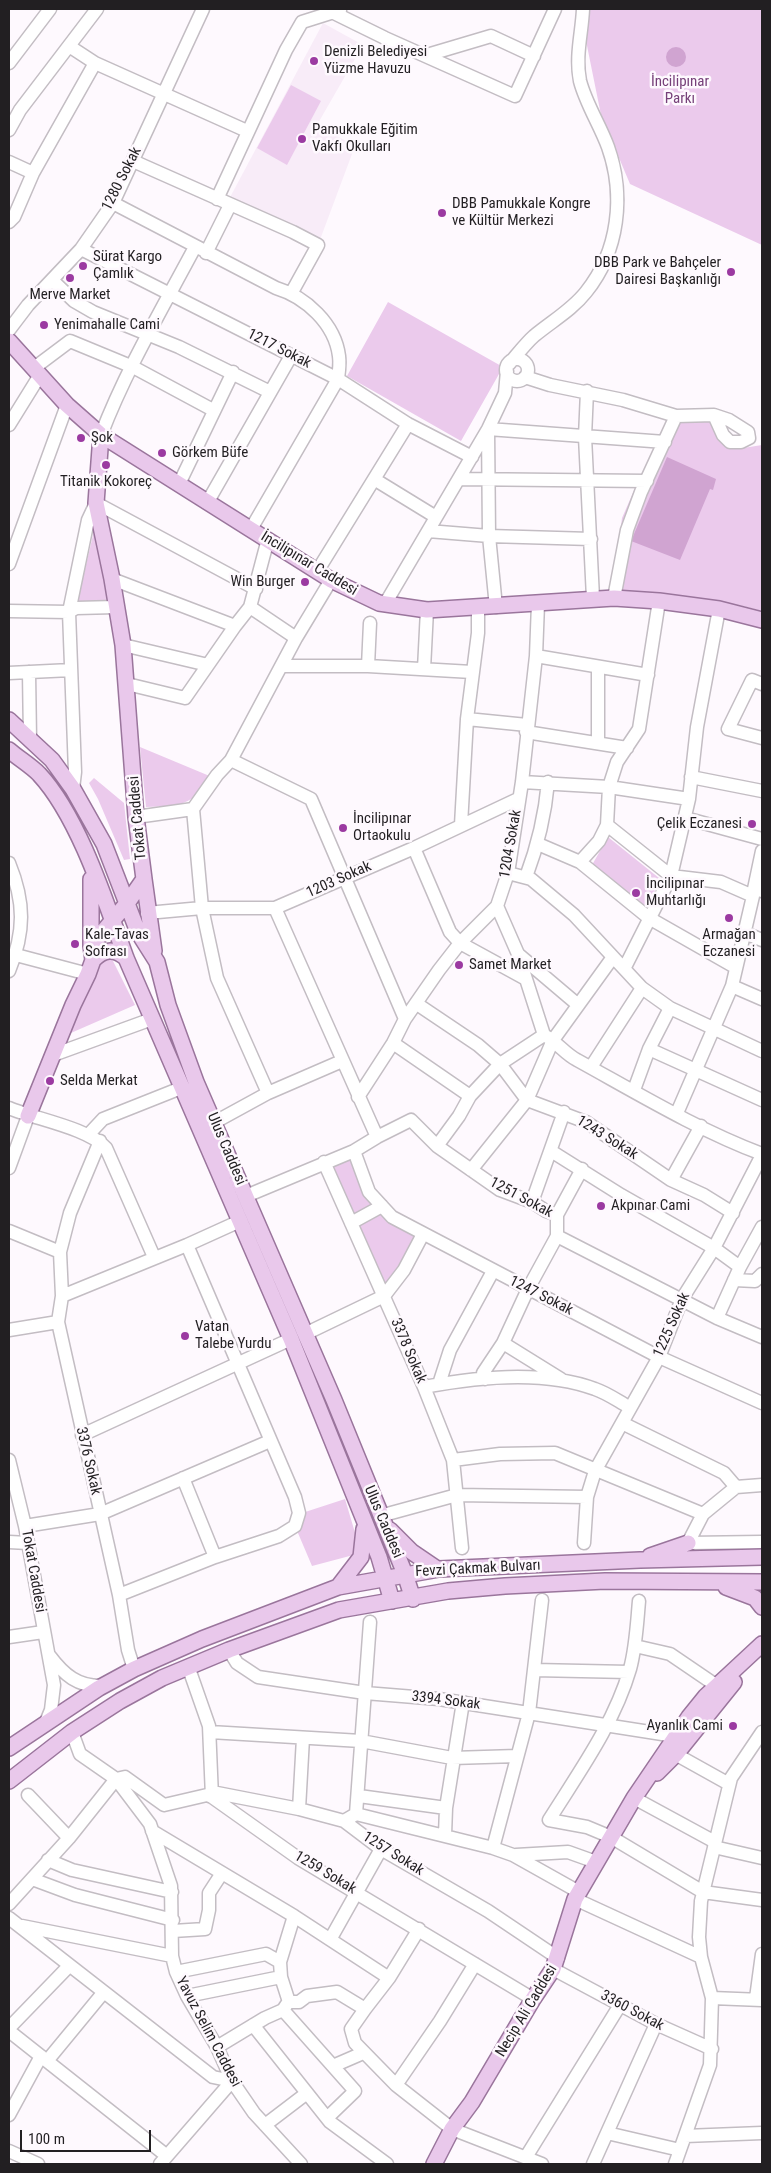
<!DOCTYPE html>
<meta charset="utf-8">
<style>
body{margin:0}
#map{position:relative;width:771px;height:2173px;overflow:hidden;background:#fef9fe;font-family:"Roboto Condensed",sans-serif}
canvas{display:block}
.frame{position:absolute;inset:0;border:10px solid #221f22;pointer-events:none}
.scale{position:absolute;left:20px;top:2130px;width:131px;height:22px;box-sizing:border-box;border:2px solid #221f22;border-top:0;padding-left:6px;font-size:15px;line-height:18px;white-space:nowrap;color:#221f22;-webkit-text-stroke:4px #fef9fe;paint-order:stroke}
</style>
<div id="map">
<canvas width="771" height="2173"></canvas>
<div class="frame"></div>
<div class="scale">100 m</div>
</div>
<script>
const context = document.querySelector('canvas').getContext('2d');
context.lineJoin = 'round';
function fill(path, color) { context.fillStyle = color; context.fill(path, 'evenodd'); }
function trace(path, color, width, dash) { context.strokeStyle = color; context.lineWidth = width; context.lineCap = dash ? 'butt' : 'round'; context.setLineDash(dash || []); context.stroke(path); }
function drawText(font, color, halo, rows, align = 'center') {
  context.font = font + ' "Roboto Condensed",sans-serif'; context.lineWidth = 5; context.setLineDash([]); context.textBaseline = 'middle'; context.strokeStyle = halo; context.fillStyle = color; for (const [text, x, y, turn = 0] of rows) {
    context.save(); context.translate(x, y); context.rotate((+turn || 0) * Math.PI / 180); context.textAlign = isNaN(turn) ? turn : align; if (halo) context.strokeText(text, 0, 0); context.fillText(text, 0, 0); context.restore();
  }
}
fill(new Path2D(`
 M323,23L363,45L317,125L355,146L318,245L227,203Z`), '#f8ecf8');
fill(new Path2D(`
 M587,9H762V245L630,184L601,115L582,21Z
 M291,85L321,101L287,165L257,148Z
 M388,302L503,367L461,441L347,376Z
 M677,411L711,419L719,441L737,449L762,445V611C713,597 663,595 612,592L622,518L639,479Z
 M94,531L105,570L110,605L77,603Z
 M140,747L212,777C191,806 181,806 146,807Z
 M94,778L124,803L130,859L124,860L98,799L89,783Z
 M608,837L664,882L647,912L592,865Z
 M101,957H111L135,1005L64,1036Z
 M354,1151L369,1192L423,1234L384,1296L324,1163Z
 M345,1499L361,1553L312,1566L295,1526L299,1514Z`), '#ebcaec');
fill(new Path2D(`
 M666 57a10 10 0 1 1 20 0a10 10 0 1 1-20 0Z
 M667,457L716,479L713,490L710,489L680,560L631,541Z`), '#d0a4d1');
const minor = new Path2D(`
 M332,12L385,38L515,96L555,9
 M69,46L95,63L247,131
 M427,55L491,36L534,56
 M9,63L50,9
 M9,130L20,110L97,9
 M133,161L293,232L318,245L292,292
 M9,162L33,173
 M217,199L286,50L302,22L340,10
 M113,203L276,288C306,297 335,324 339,356C340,363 339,372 338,379L251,529
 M9,222L14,217L33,173L95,63
 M81,249L338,379L408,424L472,457
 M206,253L230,205
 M52,280L74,301L93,312L179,347L270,392
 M9,330L28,305L81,249L113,203L203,9
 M506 370a11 11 0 1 1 22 0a11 11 0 1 1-22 0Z
 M509,364C517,355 525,344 534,336C552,321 572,310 586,292C619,251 625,195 608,147C600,125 586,104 580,81C575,56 582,33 583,9
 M34,368L70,341L133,367L213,410
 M525,377L550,385L623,400L676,416L714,415L729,420L748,432L749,438L741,442H730L723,435L714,415
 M587,391L585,437L593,598
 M9,425L40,375
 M101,435C126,370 162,309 195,247
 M374,479L436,517
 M459,479L647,481
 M179,484L233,372
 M207,503L291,356
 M428,531L489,536L591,539
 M9,564L67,405
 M318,570L408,424
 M112,579L235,626
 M614,598L627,530L641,492L676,416
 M385,604L488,429L505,393L507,371
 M250,607L296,638
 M496,607L489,536L488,429L665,442
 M9,611L69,612L76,608L116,607
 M370,623L368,666L472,672
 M123,645L208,665
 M536,656L648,675
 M282,666H368
 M424,669L427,610
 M29,672L30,739
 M9,673L71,670
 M127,684L185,698L235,626L250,607L268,539
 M762,684L752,680L728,729L762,738
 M467,719L527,725
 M526,732L627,748
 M598,743V668
 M231,760L311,799L405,1019
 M691,777L762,791
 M522,782L609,787L689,799
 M73,789L75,772L69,612L88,520L96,503L256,589
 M193,809L202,908L217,978L268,1093
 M136,817L193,809L217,775L231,760L296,638L331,580
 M685,818L762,839
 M461,825L467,719L478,633V608
 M607,825L671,876L721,882L753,896L754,889L762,891
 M538,844L580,862L649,918L735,967
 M414,848L450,932L460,943L524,978
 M580,862L599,841L607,825L609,787L617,762L639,729L659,601
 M9,863C25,902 25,932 9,971
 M508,873L531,879L574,915L642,988L670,1008L762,1051
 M526,877C538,845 545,816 548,782
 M754,889L762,851
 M497,906L518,954L544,1035C556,1041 565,1054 577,1060C637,1093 698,1130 762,1154
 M275,908L377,1137
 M147,913L202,908H275L414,848L518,799
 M745,933L762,940
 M518,954L577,1004
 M16,955L88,974
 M625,967L671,876L689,799L697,727L719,609
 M732,986L762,999
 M417,1004L478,1045L500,1064L527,1100L586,1122L671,1180L704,1195L733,1213
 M393,1043L470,1096
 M649,1049L762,1100
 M53,1055L152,1019
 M591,1067L642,988
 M634,1090L649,1049L670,1008
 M358,1097L393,1043L405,1019L439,970L460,943L497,906L508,873L522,782L536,656L538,604
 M9,1108C35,1119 88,1128 106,1148L154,1257
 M677,1113L732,986L753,896
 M215,1122L268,1093L342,1061
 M89,1134L103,1119L181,1088
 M100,1141L70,1213L60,1252L62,1296L58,1322L119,1595L128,1650L134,1669
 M437,1146L459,1116L470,1096L500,1064L544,1035
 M354,1151L369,1192L392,1217L659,1357L762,1403
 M551,1151L621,1195L714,1248L740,1267
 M324,1162L424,1387L453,1460L462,1548
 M9,1168L28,1116
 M471,1170L527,1100L553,1040L613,957
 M671,1180L701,1126
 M246,1196L354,1151L377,1137L411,1120L437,1146L500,1190L532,1202L546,1211L557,1215V1236L717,1318L762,1337
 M532,1202L564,1112
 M557,1215L582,1169
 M351,1223L382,1206
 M9,1231L60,1252
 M734,1280L755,1281L762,1274
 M62,1296L187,1245L240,1221
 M717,1318L740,1267L762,1227
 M9,1330L58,1322
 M305,1334L384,1296L404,1270L423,1234
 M503,1343L561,1379
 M485,1379L483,1373L503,1343L528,1289L557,1236
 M439,1384L450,1350L493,1271
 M424,1387C476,1377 545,1370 595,1389C607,1393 618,1401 629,1407
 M622,1423L724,1473L736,1487L762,1485
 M82,1435L291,1339
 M9,1460L25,1526L54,1685L51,1710L46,1722
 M453,1460L500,1454L555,1453L703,1514
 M183,1478L215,1557
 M736,1487L703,1514L688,1543L762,1542
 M380,1516L457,1495L587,1497
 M25,1526L100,1514L270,1441
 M9,1542L28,1543
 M584,1543L587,1497L595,1471L659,1357L682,1299L714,1248L762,1155
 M119,1595L215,1557L279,1536L295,1526L299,1513L295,1497L187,1245
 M639,1601C637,1623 636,1647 630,1669C614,1724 579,1772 549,1820L587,1827L611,1837L703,1892L762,1900
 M9,1637L43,1632
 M635,1646L670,1654L717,1686
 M229,1650L237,1663L258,1677L365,1693L439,1699L675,1736
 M49,1655C64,1675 78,1687 103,1686
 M188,1666L209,1726L212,1797
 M534,1670L629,1672
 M72,1732L80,1754L116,1779L150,1824L171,1886L172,1956L176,1972L187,1996L217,2047L232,2081L254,2113L301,2164
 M210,1732L361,1741L452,1758L517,1756
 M668,1750L729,1784
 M212,1792L299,1809L344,1821L381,1849L488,1911L558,1958
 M28,1795L69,1838
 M359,1796L446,1808
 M634,1798L715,1842
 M299,1809L303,1738
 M356,1814L370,1622
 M344,1821L356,1814L493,1848L513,1855L579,1892
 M152,1831L294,1916L389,1978
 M445,1835L446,1808L463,1702
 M714,1847L762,1858
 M493,1848L529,1713L542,1600
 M516,1855L568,1852L596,1862
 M48,1860L72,1870L172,1892
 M32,1879L75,1895L173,1920
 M575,1899L701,1957
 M9,1904L69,1838L116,1779L125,1777L164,1805L207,1795L212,1797L298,1858L533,1999
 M294,1916L280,1962L281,1977L289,2002H299L307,1996L337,1992L365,2009L351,2029L355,2043L396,2085L452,2129L542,2164
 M9,1918L213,2077L232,2081L160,2164
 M22,1926L172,1956
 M173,1931L205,1929L209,1910V1893L222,1873
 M331,1938L381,1849
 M553,1969L656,2024L712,2049
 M176,1972L266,1954L280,1962
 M187,1996L281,1977
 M712,1998L762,2000
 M756,1998L762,1954
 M365,2009L389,1978L419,1929
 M283,2010L355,2091L327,2118
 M253,2025L330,2122L387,2164
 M9,2028L69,1966
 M9,2031L167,2156
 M217,2047L265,2018L283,2010L287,2004
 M47,2061L103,1993
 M333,2066L363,2053
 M396,2085L440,2021L475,1964
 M9,2115L41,2056
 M265,2125L307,2093
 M607,2133L680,2150
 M685,2136L762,2133
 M9,2151L38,2164
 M526,2157L620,2005
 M593,2164L656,2024
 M675,2164L710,2065L712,1998L701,1957L699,1937L701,1901L731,1778L762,1732`);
const major = new Path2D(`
 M9,341L67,405L101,435L331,580L379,603L427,610L614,598L659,601L719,609L762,620
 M9,720L52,760L73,789L104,844L138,932L157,962L168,1005L196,1082L334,1400L405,1574L413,1599
 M9,750C18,758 30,765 39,774C79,817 106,903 126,958L291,1339L379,1557L392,1601
 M91,879V946
 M144,879L154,951
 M93,960C104,949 114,948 126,958
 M28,1116L73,1005L88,974L93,960L91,946L128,902L144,879L136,817L123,645L112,579L96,503L101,435
 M390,1530L412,1552L437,1569
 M650,1556L688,1543
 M338,1587L361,1557L364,1529
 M726,1587L755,1598L762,1607
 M9,1748L99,1688L134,1669L202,1639L338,1587L439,1569L640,1560L762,1557
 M657,1773L676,1754L734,1682
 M9,1781L72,1732L120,1701L162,1678L229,1650L339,1610L448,1591L505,1586L605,1581L762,1582
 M434,2164L452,2129L472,2102L533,1999L553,1969L575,1899L634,1798L689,1717L706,1696L762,1644`);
trace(minor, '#c3bdc3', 15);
trace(major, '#9a759c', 18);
trace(minor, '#fff', 12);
trace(major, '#e9c8eb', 15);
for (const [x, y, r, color] of [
 [314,61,5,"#9b3aa1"],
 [302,139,5,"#9b3aa1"],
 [442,213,5,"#9b3aa1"],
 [83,266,5,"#9b3aa1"],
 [731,272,5,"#9b3aa1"],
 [70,278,5,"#9b3aa1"],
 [44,325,5,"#9b3aa1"],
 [81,438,5,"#9b3aa1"],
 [162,453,5,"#9b3aa1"],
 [106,465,5,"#9b3aa1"],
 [305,582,5,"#9b3aa1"],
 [752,824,5,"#9b3aa1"],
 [343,828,5,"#9b3aa1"],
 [636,893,5,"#9b3aa1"],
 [729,918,5,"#9b3aa1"],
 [75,944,5,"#9b3aa1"],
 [459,965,5,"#9b3aa1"],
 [50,1081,5,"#9b3aa1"],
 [601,1206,5,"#9b3aa1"],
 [185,1336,5,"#9b3aa1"],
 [733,1726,5,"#9b3aa1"]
]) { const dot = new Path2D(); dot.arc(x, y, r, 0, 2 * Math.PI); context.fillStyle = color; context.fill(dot); trace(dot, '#fef9fe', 2); }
drawText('15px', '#221f22', '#fef9fe', [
 ["Denizli Belediyesi",324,52],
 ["Yüzme Havuzu",324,69],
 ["Pamukkale Eğitim",312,130],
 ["Vakfı Okulları",312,147],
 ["DBB Pamukkale Kongre",452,204],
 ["ve Kültür Merkezi",452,221],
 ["Sürat Kargo",93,257],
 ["Çamlık",93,274],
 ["DBB Park ve Bahçeler",721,263,"right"],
 ["Dairesi Başkanlığı",721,280,"right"],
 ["Merve Market",70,295,"center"],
 ["Yenimahalle Cami",54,325],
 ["Şok",91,438],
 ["Görkem Büfe",172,453],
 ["Titanik Kokoreç",106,482,"center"],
 ["Win Burger",295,582,"right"],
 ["İncilipınar",353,819],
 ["Ortaokulu",353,836],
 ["Çelik Eczanesi",742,824,"right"],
 ["İncilipınar",646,884],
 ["Muhtarlığı",646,901],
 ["Kale-Tavas",85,935],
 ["Sofrası",85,952],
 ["Armağan",729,935,"center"],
 ["Eczanesi",729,952,"center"],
 ["Samet Market",469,965],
 ["Selda Merkat",60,1081],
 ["Akpınar Cami",611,1206],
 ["Vatan",195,1327],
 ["Talebe Yurdu",195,1344],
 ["Ayanlık Cami",723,1726,"right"]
], 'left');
drawText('15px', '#764079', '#fef9fe', [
 ["İncilipınar",680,82],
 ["Parkı",680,99]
]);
drawText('15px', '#221f22', '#fef9fe', [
 ["1280 Sokak",122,179,-63],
 ["1217 Sokak",279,349,27],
 ["İncilipınar Caddesi",309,564,31],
 ["Tokat Caddesi",138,818,-95],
 ["1204 Sokak",511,844,-80],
 ["1203 Sokak",339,880,-24],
 ["1243 Sokak",607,1138,32],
 ["Ulus Caddesi",226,1149,67],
 ["1251 Sokak",521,1198,28],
 ["1247 Sokak",541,1296,27],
 ["1225 Sokak",672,1325,-66],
 ["3378 Sokak",408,1351,67],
 ["3376 Sokak",88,1461,77],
 ["Ulus Caddesi",383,1522,67],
 ["Fevzi Çakmak Bulvarı",478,1569,-3],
 ["Tokat Caddesi",33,1571,80],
 ["3394 Sokak",446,1701,7],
 ["1257 Sokak",393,1854,32],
 ["1259 Sokak",325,1873,31],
 ["Necip Ali Caddesi",527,2011,-59],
 ["3360 Sokak",632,2011,28],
 ["Yavuz Selim Caddesi",208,2032,62]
]);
</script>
